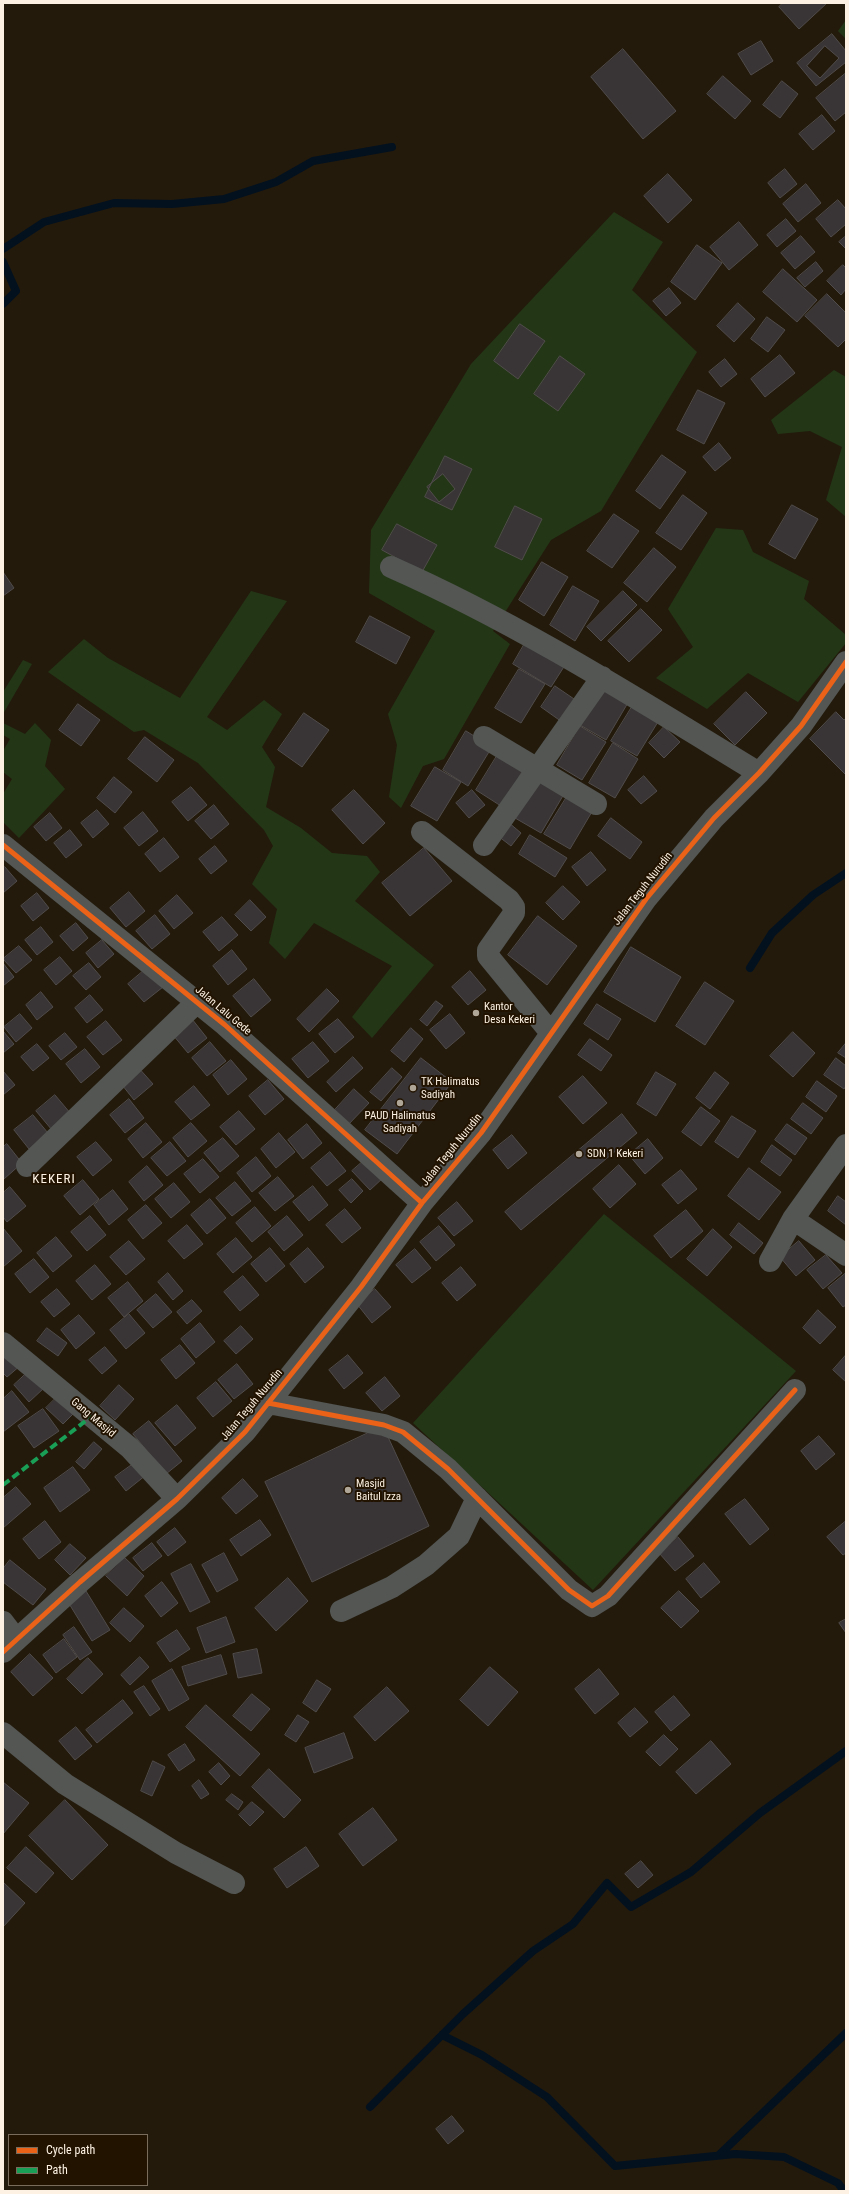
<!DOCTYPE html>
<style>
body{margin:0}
#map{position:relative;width:849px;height:2194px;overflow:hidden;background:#231a0c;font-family:"Roboto Condensed",sans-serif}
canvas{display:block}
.frame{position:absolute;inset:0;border:4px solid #fcf1e2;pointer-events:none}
.legend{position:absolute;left:8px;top:2134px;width:140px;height:52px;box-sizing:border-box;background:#221300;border:1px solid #796c5a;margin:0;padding:5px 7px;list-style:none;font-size:12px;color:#fcf1e2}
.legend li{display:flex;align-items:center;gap:8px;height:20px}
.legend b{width:20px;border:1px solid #796c5a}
</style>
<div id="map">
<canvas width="849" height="2194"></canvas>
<div class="frame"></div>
<ul class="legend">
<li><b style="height:5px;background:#ea6118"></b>Cycle path</li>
<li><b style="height:5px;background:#1a9f57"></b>Path</li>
</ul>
</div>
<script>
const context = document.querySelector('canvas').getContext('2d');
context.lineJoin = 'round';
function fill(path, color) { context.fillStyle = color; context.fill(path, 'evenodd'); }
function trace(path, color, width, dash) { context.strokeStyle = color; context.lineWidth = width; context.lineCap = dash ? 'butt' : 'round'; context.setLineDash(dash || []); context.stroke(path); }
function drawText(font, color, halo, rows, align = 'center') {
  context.font = font + ' "Roboto Condensed",sans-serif'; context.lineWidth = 4; context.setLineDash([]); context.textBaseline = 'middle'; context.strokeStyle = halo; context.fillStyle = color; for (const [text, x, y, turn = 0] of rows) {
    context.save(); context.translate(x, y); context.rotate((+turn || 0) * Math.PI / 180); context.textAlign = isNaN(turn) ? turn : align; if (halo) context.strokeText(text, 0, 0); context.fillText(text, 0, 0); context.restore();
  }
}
fill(new Path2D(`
 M846,20V39L838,31Z
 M614,212L663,242L632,290L697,352L601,511L551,540L493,631L510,644L444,759L423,766L401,808L389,797L397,745L388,714L435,631L369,593L371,530L471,364Z
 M834,370L846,377V517L826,500L842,447L810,431L778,434L771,420Z
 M716,528L743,530L753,552L809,581L804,599L846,635V643L798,702L748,673L707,709L656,678L693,647L668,609Z
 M251,591L287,601L207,717L227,730L264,700L282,714L262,747L275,767L266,807L301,828L332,853L367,856L380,872L355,901L434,965L372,1038L352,1017L392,966L314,923L285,959L269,943L277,909L252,884L273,846L264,830L198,763L144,730L134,732L48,672L84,639L108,658L180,698Z
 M23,660L32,664L3,714V692Z
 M3,723L25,734L35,723L51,740L45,766L65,789L19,838L3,822V794L12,779L3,772V751L10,739L3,735Z
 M604,1214L796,1371L593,1590L413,1423Z`), '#233716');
trace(new Path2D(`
 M3,249L44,222L114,203L172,204L224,199L276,182L313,161L392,147
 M3,262L16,291L3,304
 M750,968L772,933L813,895L846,873
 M442,2035L482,2055L547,2097L615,2166L735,2154L784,2157L838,2183L844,2191
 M370,2107L463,2014L533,1951L573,1924L607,1883L631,1907L691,1872L760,1813L846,1751
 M719,2155L846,2033`), '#03111f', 8);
const building = new Path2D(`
 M783,3H827L799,29L779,7Z
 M832,34L846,51V62L816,86L797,63Z
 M761,41L773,61L751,75L738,54Z
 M825,46L839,58L820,78L807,66Z
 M623,49L676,111L643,139L591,77Z
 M846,73V112L835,121L816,98Z
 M723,76L751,101L735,119L707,94Z
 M782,81L798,94L780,118L763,105Z
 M822,115L835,131L813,150L799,134Z
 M785,169L797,184L780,198L768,183Z
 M668,174L692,200L668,223L644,196Z
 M806,184L821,203L798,222L783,204Z
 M838,200L846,209V224L831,237L816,219Z
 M786,219L796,231L777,247L767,235Z
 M739,222L758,245L729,270L710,247Z
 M801,236L815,252L795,269L781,253Z
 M846,236V249L839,242Z
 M697,245L722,263L695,300L671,282Z
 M816,262L823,271L805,287L797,278Z
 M843,265L846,268V289L841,295L827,281Z
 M783,269L817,300L797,322L763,292Z
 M669,288L681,303L666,316L653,301Z
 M827,294L846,313V339L838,347L805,316Z
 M738,303L755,319L734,342L717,326Z
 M767,317L785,330L768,352L751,339Z
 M520,324L545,341L518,379L494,361Z
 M780,355L795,373L765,397L751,379Z
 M560,356L585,374L558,411L534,394Z
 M725,359L737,374L721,387L709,372Z
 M698,390L725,403L704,444L677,430Z
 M719,443L731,458L715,471L703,457Z
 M662,455L686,472L660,509L636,491Z
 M445,456L472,469L452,510L425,497Z
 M443,474L455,489L439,502L427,487Z
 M683,495L707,513L681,550L656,533Z
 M792,505L818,519L795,559L769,544Z
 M515,506L542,519L522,560L495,547Z
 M614,514L639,531L612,568L587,551Z
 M397,524L437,545L422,572L382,550Z
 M654,548L676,567L647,602L624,583Z
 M542,562L568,577L544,616L519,600Z
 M3,572L14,588L3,596Z
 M573,586L599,601L575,641L550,625Z
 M623,591L637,605L601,641L587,627Z
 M641,609L662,630L629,662L608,641Z
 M370,616L410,637L396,664L356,642Z
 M528,638L567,662L551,687L513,664Z
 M519,669L545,684L521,723L495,708Z
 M555,686L577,701L562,722L541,707Z
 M604,686L629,701L606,740L580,725Z
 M746,692L767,713L735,745L714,724Z
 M635,702L661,717L637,756L611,741Z
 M78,704L100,720L81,746L59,730Z
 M836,712L844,720L846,718V775L810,739Z
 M304,713L329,730L302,767L278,750Z
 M580,726L606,742L582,780L557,765Z
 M664,727L680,742L664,758L649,743Z
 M466,731L492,747L468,786L443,770Z
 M145,737L174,760L157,782L128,759Z
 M613,743L638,759L615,798L589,783Z
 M500,751L525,767L501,806L476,790Z
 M435,767L461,782L437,821L411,806Z
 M644,776L657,791L641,804L628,790Z
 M114,777L132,792L115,813L97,798Z
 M539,779L564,794L541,833L515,818Z
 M191,787L207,805L188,821L172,802Z
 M354,790L385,823L363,844L332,810Z
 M472,790L485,805L469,818L456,803Z
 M568,795L593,810L570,849L544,834Z
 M214,805L229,824L211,839L195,821Z
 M97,810L109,824L93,838L81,823Z
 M143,812L158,831L139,846L124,828Z
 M50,813L62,828L46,841L34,827Z
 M611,818L642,842L630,859L598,836Z
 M508,822L521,833L511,846L498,836Z
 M70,830L82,845L66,858L54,843Z
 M530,835L567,858L555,877L519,854Z
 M164,838L179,857L160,872L145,854Z
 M215,846L227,861L211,874L199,859Z
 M424,848L452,881L410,916L382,883Z
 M591,852L606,870L587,886L572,867Z
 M5,867L17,881L3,893V868Z
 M563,886L580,902L563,920L546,903Z
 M129,892L145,911L126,927L110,908Z
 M37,893L49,908L33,921L21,906Z
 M177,895L193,913L174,929L159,911Z
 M250,900L266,917L251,931L235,915Z
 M155,915L170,934L152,949L136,931Z
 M538,916L577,946L547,985L508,955Z
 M222,917L238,935L219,951L203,932Z
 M76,923L88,938L73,951L60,936Z
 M41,927L53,942L37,955L25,940Z
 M102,940L114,954L98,968L86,953Z
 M19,946L32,960L16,973L3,959Z
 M631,947L681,977L655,1022L604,992Z
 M232,950L247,969L228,985L213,966Z
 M60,957L72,971L56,985L44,970Z
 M3,963L14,977L3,986Z
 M89,963L101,977L86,990L73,976Z
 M147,968L163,987L144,1002L128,984Z
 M470,971L486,990L468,1005L452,987Z
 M254,979L271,1000L251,1017L233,996Z
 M705,982L734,1001L705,1045L676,1026Z
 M327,989L339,1001L309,1032L297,1019Z
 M41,992L53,1007L37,1020L26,1005Z
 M90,995L103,1010L87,1023L75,1008Z
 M436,1001L443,1006L427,1026L420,1020Z
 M597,1004L621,1019L608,1040L584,1024Z
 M20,1014L32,1028L16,1042L4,1027Z
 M450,1014L465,1033L446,1049L430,1030Z
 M192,1019L207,1038L188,1053L173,1035Z
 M338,1019L354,1037L335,1053L319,1034Z
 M106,1021L122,1040L103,1055L87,1037Z
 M411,1028L423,1039L404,1062L391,1051Z
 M3,1031L14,1044L3,1053Z
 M793,1032L815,1053L793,1077L770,1056Z
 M65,1033L77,1047L61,1060L49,1046Z
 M590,1039L612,1055L601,1071L578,1055Z
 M210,1042L226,1061L207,1076L192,1058Z
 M313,1042L329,1061L308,1078L292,1059Z
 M846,1043V1058L838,1053Z
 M37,1044L49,1058L33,1071L21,1057Z
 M85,1049L100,1067L81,1083L66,1064Z
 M353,1057L363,1068L336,1092L327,1082Z
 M421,1058L452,1082L397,1154L365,1130Z
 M836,1058L846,1066V1086L844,1089L824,1075Z
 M231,1060L247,1079L228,1095L213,1075Z
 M137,1066L153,1084L134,1100L119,1081Z
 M392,1068L402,1077L381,1101L370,1092Z
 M3,1071L15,1085L3,1095Z
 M656,1072L676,1084L656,1116L637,1104Z
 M715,1072L729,1083L710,1109L696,1098Z
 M583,1076L607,1103L583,1124L559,1097Z
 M268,1080L284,1099L265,1115L249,1096Z
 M817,1081L837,1096L826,1112L806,1097Z
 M194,1086L210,1105L191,1120L175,1102Z
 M354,1089L369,1103L348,1125L333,1112Z
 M55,1095L71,1114L52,1130L36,1111Z
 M129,1099L144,1118L125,1133L110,1115Z
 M803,1103L823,1118L811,1134L791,1119Z
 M701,1107L720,1121L701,1146L682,1132Z
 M239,1111L255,1129L236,1145L220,1127Z
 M622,1114L637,1133L521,1230L505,1212Z
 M33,1115L48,1133L29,1149L14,1130Z
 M732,1116L756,1131L738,1158L715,1142Z
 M146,1123L162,1142L143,1158L128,1139Z
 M191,1123L207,1141L188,1157L173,1138Z
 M307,1124L322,1143L303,1159L288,1140Z
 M787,1124L807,1138L795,1155L775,1140Z
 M279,1133L295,1152L276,1168L261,1149Z
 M512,1135L527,1153L508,1169L493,1150Z
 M223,1138L239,1156L220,1172L204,1153Z
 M648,1139L663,1158L645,1174L629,1155Z
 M96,1142L112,1160L93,1176L77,1157Z
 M170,1142L186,1161L167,1176L151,1158Z
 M7,1144L22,1163L4,1179L3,1147Z
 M772,1145L792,1160L780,1176L761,1162Z
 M330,1152L346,1171L327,1186L311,1168Z
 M256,1157L271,1176L252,1192L237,1173Z
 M367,1158L384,1177L370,1190L352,1171Z
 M203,1159L219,1177L200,1193L184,1174Z
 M619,1165L636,1184L610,1208L593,1189Z
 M147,1166L163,1185L144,1201L129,1182Z
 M749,1168L781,1192L759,1220L728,1196Z
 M681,1170L697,1189L678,1204L662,1185Z
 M278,1177L294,1196L275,1211L259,1193Z
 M352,1179L363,1191L351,1203L339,1190Z
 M83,1180L99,1199L80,1215L64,1196Z
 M235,1182L251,1201L232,1216L216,1198Z
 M174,1183L190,1202L171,1218L155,1199Z
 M313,1186L328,1205L309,1221L293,1202Z
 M10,1187L26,1206L7,1222L3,1217V1193Z
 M113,1190L128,1209L109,1225L94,1205Z
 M838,1196L846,1202V1225L828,1211Z
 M210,1199L226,1218L207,1234L191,1215Z
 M457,1202L473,1221L454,1236L438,1218Z
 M146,1205L162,1223L143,1239L128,1220Z
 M255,1207L271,1226L252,1242L236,1223Z
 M345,1209L361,1228L342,1243L326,1225Z
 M686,1210L703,1231L671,1258L654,1236Z
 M90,1216L106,1235L87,1251L71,1232Z
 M287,1216L303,1235L284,1251L268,1232Z
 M739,1223L763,1243L754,1254L730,1235Z
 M187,1225L203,1244L184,1259L168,1241Z
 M439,1226L455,1245L436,1261L420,1242Z
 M3,1228L22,1251L3,1267Z
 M713,1229L732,1247L707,1276L687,1259Z
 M56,1237L72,1256L53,1272L37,1253Z
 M236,1238L252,1257L233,1273L217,1254Z
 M129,1241L145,1259L126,1275L110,1257Z
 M799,1241L815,1260L796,1276L780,1257Z
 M270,1248L285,1266L266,1282L251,1264Z
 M308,1248L324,1267L305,1283L290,1264Z
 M415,1249L431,1268L412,1283L396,1265Z
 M826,1255L842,1273L823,1289L807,1270Z
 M34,1259L49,1277L30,1293L15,1274Z
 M95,1265L111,1284L92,1300L76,1281Z
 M461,1267L476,1285L457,1301L442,1283Z
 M168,1273L183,1291L173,1300L158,1282Z
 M846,1273V1305L843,1307L828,1288Z
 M243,1276L259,1295L240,1311L224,1292Z
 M128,1282L143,1301L124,1317L108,1298Z
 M57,1289L70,1304L54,1317L41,1302Z
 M375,1289L391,1307L372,1323L357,1304Z
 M156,1294L172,1312L153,1328L137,1310Z
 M192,1300L202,1311L187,1324L177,1312Z
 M818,1310L836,1327L820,1344L803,1328Z
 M129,1314L145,1333L126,1349L110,1330Z
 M79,1315L95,1333L76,1349L61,1330Z
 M200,1323L215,1342L196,1358L181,1339Z
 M241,1326L253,1339L236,1354L224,1341Z
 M47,1328L67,1343L58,1356L37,1341Z
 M180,1345L195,1363L176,1379L161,1360Z
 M3,1346L21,1365L7,1377L3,1373Z
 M105,1347L117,1361L102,1374L89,1360Z
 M348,1355L363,1373L344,1389L329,1370Z
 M846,1355V1382L833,1370Z
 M237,1364L253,1384L234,1399L218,1380Z
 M28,1372L44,1388L29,1402L14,1385Z
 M385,1377L400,1396L382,1411L366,1393Z
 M216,1382L232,1401L213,1417L197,1398Z
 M119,1385L134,1399L115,1420L100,1406Z
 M12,1391L29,1412L3,1432V1399Z
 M61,1393L78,1409L63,1424L46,1408Z
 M177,1405L196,1428L175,1446L155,1423Z
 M43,1409L59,1431L34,1448L18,1426Z
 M149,1421L182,1461L166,1474L133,1434Z
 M383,1426L429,1526L312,1582L265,1482Z
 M819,1436L835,1454L816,1470L801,1451Z
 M94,1442L102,1449L84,1469L76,1462Z
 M136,1462L146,1475L126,1491L115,1477Z
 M73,1467L90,1490L60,1512L44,1488Z
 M243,1479L258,1496L236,1514L222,1498Z
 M16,1487L31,1504L3,1528V1498Z
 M745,1499L769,1529L750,1545L725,1514Z
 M260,1520L271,1535L241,1556L230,1540Z
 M45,1521L61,1542L39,1559L23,1539Z
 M846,1521V1553L843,1555L827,1537Z
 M175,1528L186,1542L168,1556L157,1542Z
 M678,1537L694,1556L675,1571L659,1553Z
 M152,1543L162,1556L143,1571L133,1558Z
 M70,1544L86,1558L70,1575L55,1560Z
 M224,1553L238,1580L217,1592L202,1565Z
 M124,1557L144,1576L127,1596L106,1576Z
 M10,1560L46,1589L33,1605L3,1582V1569Z
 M704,1563L720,1582L701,1598L686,1579Z
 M191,1564L210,1602L190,1612L171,1574Z
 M288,1578L308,1601L276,1631L255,1608Z
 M162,1582L178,1603L161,1617L145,1596Z
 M86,1591L110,1630L92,1641L68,1602Z
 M679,1591L699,1611L681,1628L661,1608Z
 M124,1608L144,1626L130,1642L110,1623Z
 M226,1617L235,1642L206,1653L197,1628Z
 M846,1619V1633L839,1623Z
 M74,1627L92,1652L80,1660L63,1635Z
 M177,1630L190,1649L170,1662L157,1643Z
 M64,1639L77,1657L56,1673L43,1655Z
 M257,1649L262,1673L238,1678L233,1654Z
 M30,1654L53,1678L33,1696L11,1672Z
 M221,1655L227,1674L188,1686L182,1667Z
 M140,1657L149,1667L130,1685L121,1675Z
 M88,1658L103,1674L82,1694L67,1679Z
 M490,1667L518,1692L488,1726L460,1700Z
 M172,1669L189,1699L169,1711L152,1681Z
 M599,1669L619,1694L595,1714L575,1689Z
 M317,1680L331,1689L316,1712L303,1703Z
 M144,1686L160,1709L150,1716L134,1692Z
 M387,1687L409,1711L375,1741L354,1717Z
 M252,1694L270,1709L251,1731L233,1716Z
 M674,1696L690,1715L671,1731L655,1712Z
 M123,1700L133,1713L97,1743L86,1730Z
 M206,1705L260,1754L240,1776L186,1727Z
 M635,1708L648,1722L630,1737L618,1723Z
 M298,1715L309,1722L296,1742L285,1735Z
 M76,1727L92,1746L75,1760L59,1741Z
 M344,1733L353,1758L314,1773L305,1748Z
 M664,1735L678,1749L660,1766L646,1752Z
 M711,1741L731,1764L696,1794L676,1772Z
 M185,1744L195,1760L179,1771L168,1755Z
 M153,1761L165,1767L152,1796L141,1791Z
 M219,1763L230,1776L221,1785L209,1772Z
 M269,1769L301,1800L284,1818L252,1787Z
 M199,1780L209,1794L201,1799L192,1786Z
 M3,1782L29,1803L3,1834Z
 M232,1794L243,1802L238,1810L226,1800Z
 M65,1800L108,1845L72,1880L29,1836Z
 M252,1802L264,1812L250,1826L239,1815Z
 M373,1808L397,1840L363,1866L339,1834Z
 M26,1847L54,1873L36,1893L7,1868Z
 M306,1847L319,1866L287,1888L274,1869Z
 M641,1861L653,1875L638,1888L625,1874Z
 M3,1882L25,1903L3,1927Z
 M452,2116L464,2131L448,2144L436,2129Z`);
fill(building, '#393536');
trace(building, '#504c4b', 1);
trace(new Path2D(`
 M391,567C520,624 639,700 759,773
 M484,737L596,804
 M422,832L509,900L514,907V913L488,950V956L551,1033
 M3,845L225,1025L422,1203
 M484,845L602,677
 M27,1166L197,1002
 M793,1219L846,1255
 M770,1261L793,1219L846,1145
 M3,1343L130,1448L177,1499
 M268,1403L384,1425L403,1432L448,1469L569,1590L592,1606L608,1596L795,1390
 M341,1611L392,1587L426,1565L459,1536L477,1498
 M3,1622L16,1639
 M3,1652L80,1582L177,1499L245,1432L361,1287L422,1203L481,1133L646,899L714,818L759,773L801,726L846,662
 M3,1733L65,1784L176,1853L234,1883`), '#535653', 22);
trace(new Path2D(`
 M3,1485L92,1416`), '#1a9f57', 4, [8, 4]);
trace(new Path2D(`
 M3,845L225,1025L422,1203
 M268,1403L384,1425L403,1432L448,1469L569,1590L592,1606L608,1596L795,1390
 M3,1652L80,1582L177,1499L245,1432L361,1287L422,1203L481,1133L646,899L714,818L759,773L801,726L846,662`), '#ea6118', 5);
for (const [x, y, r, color] of [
 [476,1013,4,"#b0a697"],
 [413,1088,4,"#b0a697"],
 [400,1103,4,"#b0a697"],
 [579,1154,4,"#b0a697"],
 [348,1490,4,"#b0a697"]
]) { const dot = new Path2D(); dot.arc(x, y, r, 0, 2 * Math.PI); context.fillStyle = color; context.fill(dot); trace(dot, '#221300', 1.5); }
drawText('11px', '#fcf1e2', '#221300', [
 ["Jalan Teguh Nurudin",643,889,-52],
 ["Jalan Lalu Gede",223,1011,40],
 ["Jalan Teguh Nurudin",452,1150,-51],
 ["Jalan Teguh Nurudin",252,1405,-50],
 ["Gang Masjid",93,1418,40]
]);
drawText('11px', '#fcf1e2', '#221300', [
 ["Kantor",484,1007],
 ["Desa Kekeri",484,1020],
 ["TK Halimatus",421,1082],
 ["Sadiyah",421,1095],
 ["PAUD Halimatus",400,1116,"center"],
 ["Sadiyah",400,1129,"center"],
 ["SDN 1 Kekeri",587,1154],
 ["Masjid",356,1484],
 ["Baitul Izza",356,1497]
], 'left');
context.letterSpacing = '1px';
drawText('13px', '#fcf1e2', '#221300', [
 ["KEKERI",54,1180]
]);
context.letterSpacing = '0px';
</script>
